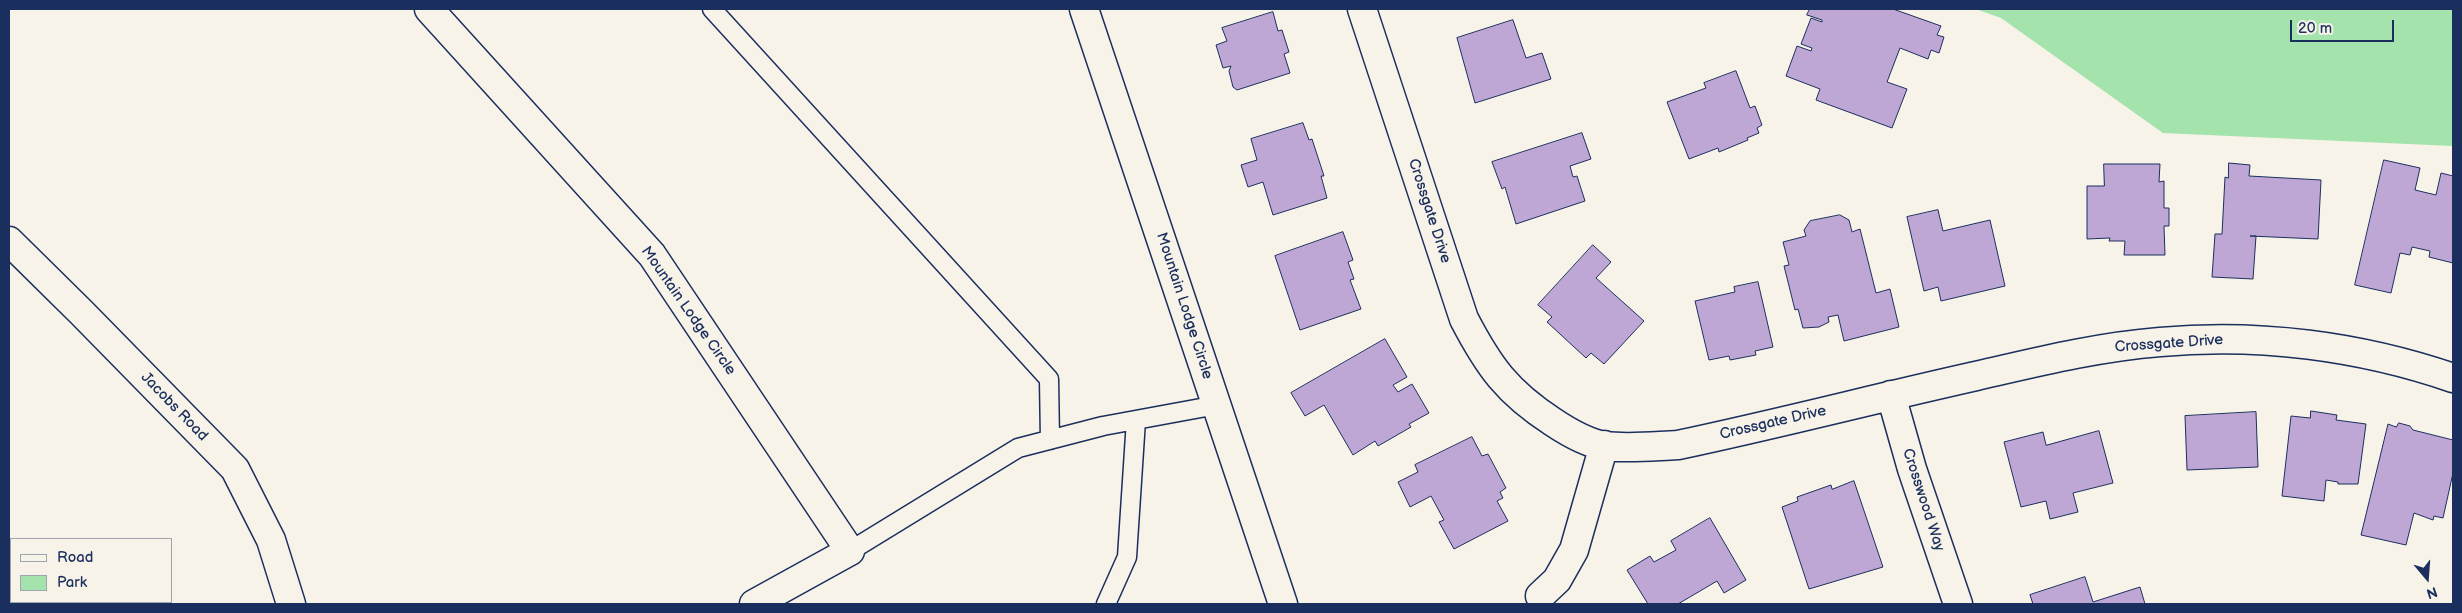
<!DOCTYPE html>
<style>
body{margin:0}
#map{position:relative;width:2462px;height:613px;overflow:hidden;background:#f7f3e8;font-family:"Balsamiq Sans",sans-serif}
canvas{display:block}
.frame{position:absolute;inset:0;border:10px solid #1b2f5e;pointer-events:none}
.legend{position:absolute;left:10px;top:538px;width:162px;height:65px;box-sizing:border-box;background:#f7f3e8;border:1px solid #9fa5b1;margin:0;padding:6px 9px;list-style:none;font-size:15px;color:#1b2f5e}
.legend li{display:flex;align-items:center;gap:10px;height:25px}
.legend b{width:25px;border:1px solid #9fa5b1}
.north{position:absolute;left:2402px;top:553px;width:50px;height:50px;-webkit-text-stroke:4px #f7f3e8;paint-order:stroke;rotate:162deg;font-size:14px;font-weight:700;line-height:20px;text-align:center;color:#1b2f5e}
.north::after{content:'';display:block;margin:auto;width:18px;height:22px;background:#1b2f5e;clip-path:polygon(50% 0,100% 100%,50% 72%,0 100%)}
.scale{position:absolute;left:2290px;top:20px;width:104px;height:22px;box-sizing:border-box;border:2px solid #1b2f5e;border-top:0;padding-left:6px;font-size:15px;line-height:18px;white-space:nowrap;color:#1b2f5e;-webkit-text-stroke:4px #f7f3e8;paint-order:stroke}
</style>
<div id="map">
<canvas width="2462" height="613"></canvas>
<div class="frame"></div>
<ul class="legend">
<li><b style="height:6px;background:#f7f3e8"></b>Road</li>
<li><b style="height:14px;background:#a4e3ab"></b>Park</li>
</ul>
<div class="north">N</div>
<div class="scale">20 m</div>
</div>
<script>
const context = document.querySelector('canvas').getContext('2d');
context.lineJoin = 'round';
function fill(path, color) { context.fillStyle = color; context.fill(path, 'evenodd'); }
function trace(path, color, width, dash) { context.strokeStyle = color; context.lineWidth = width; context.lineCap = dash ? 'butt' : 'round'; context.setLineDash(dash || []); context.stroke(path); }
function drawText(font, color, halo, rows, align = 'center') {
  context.font = font + ' "Balsamiq Sans",sans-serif'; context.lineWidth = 4; context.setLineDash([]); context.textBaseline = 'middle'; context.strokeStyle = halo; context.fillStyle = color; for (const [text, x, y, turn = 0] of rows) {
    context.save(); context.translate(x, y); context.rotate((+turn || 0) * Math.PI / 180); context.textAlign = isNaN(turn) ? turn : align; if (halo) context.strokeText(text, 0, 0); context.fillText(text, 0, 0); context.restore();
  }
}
fill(new Path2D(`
 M1976,9H2453V146L2163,133L2001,18Z`), '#a4e3ab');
const building = new Path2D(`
 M1810,9H1893L1941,26L1937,35L1944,37L1939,53L1931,50L1928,59L1900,48L1887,82L1907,89L1892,128L1816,100L1820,89L1786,76L1797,46L1811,51L1812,48L1801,44L1811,18L1822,22V20L1807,15Z
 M1273,12L1278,31L1282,30L1289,52L1284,54L1290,73L1237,90L1233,87L1229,71L1231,66L1223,68L1216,45L1227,41L1222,28Z
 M1513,20L1526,58L1542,53L1551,79L1475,103L1457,38Z
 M1736,71L1750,108L1755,106L1762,125L1757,128L1759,133L1747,138L1748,140L1719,152L1718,148L1689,159L1667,102L1706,88L1704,83Z
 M1303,123L1309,140L1312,139L1324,176H1321L1327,198L1273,215L1263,182L1248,187L1241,165L1257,160L1251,139Z
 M1582,133L1591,159L1570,166L1573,177L1577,176L1585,201L1516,224L1505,187L1502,189L1492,162Z
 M2384,160L2420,168L2415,190L2436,195L2441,173L2453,176V263L2429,257L2430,251L2412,247L2410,255L2400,253L2391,293L2355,285Z
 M2229,163L2250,165L2249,176L2321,180L2318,239L2250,236H2256L2253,279L2212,277L2215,234H2222L2225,177L2228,178Z
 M2104,164H2160L2159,182L2164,181V208H2169V226H2164L2165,255H2124L2125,241H2109L2110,238L2087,239V186H2104Z
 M1938,210L1943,231L1990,220L2005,286L1941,301L1938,287L1924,291L1907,217Z
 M1840,215L1849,220L1852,232L1860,229L1876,293L1890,289L1899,327L1844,341L1838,315L1828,317L1829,322L1819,327L1803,328L1798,309L1795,310L1784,266L1789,265L1783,242L1806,236L1804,230L1810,221Z
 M1343,232L1353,260L1348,262L1354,279L1350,280L1361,309L1300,330L1275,256Z
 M1593,245L1611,262L1596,278L1644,321L1604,364L1591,353L1586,358L1547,322L1552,317L1538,305Z
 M1758,282L1773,347L1755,351L1756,355L1730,360L1729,356L1709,360L1695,301L1735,292L1734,287Z
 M1385,339L1407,377L1393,385L1398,392L1412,384L1429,413L1409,424L1411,427L1378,446L1375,441L1353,455L1324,405L1305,416L1291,393Z
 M2311,411L2337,415L2336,420L2366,424L2358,484H2338V482L2326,480L2324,501L2282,496L2291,416L2310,418Z
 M2256,412L2258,467L2187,470L2185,416Z
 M2399,423L2410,426L2413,430L2453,440V473L2443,518L2434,516L2433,520L2414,513L2406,545L2361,535L2388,424L2396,427Z
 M2099,431L2113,483L2073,493L2078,512L2050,519L2046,501L2021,507L2004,442L2043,432L2046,445Z
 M1472,437L1482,456L1488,454L1506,488L1500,492L1503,498L1497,501L1508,521L1454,549L1439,522L1444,520L1431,496L1410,507L1398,482L1418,472L1415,465Z
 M1854,481L1883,567L1809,589L1782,507L1798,501L1797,497L1831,485L1832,489Z
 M1710,518L1746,580L1724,593L1717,581L1678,604H1648L1627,570L1650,556L1654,562L1676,550L1671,541Z
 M2085,577L2093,602L2140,587L2145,604H2033L2030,595Z`);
fill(building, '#bfa7d5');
trace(building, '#1b2f5e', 1);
const service = new Path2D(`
 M712,9L1049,379L1050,440
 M850,551L1018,448L1103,426L1217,405
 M1106,604L1127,557L1136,420`);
const minor = new Path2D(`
 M429,9L652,255L850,551L754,604
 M1084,9L1283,604
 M1362,9L1464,319C1489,367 1507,392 1553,422C1568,432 1587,443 1605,446C1629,449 1654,446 1678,445C1778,424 1877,398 1976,376C2037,362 2097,347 2160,342C2258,333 2360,346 2453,378
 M9,241L82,313L235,469L271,540L291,604
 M1891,395L1912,469L1958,604
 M9,587L11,590
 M1540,596L1557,580L1574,550L1604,445`);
trace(service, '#1b2f5e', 21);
trace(minor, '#1b2f5e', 31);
trace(service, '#f7f3e8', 18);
trace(minor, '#f7f3e8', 28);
drawText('15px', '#1b2f5e', '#f7f3e8', [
 ["Crossgate Drive",1429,211,72],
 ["Mountain Lodge Circle",1184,306,72],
 ["Mountain Lodge Circle",688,311,55],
 ["Crossgate Drive",2169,344,-4],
 ["Jacobs Road",174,407,46],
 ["Crossgate Drive",1773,423,-13],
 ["Crosswood Way",1923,500,72]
]);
</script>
